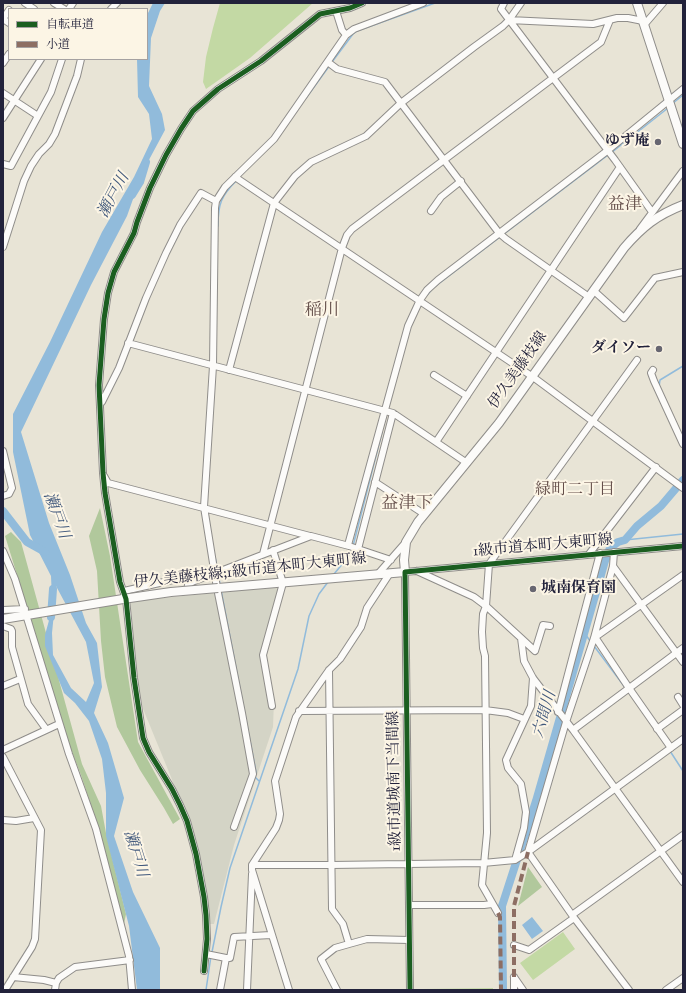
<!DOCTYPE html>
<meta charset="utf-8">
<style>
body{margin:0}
#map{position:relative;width:686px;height:993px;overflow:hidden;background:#e8e4d6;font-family:"Sorts Mill Goudy","Noto Serif JP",serif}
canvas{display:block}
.frame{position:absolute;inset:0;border:4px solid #22223b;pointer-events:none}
.legend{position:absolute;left:8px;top:8px;width:140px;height:52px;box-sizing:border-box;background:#fcf5e5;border:1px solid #a5a1a1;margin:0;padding:5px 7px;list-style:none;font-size:12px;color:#22223b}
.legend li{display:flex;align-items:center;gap:8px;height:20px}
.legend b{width:20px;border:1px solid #a5a1a1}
</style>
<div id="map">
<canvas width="686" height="993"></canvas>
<div class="frame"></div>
<ul class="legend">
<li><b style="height:5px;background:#1b5e20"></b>自転車道</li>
<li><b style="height:5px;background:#8d6e63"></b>小道</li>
</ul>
</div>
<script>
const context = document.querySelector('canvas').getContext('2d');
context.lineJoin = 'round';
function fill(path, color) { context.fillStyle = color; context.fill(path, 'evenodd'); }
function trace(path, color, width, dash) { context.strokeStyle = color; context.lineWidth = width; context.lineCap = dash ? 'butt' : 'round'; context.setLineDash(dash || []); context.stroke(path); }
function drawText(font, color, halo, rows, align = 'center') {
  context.font = font + ' "Sorts Mill Goudy","Noto Serif JP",serif'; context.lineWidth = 4; context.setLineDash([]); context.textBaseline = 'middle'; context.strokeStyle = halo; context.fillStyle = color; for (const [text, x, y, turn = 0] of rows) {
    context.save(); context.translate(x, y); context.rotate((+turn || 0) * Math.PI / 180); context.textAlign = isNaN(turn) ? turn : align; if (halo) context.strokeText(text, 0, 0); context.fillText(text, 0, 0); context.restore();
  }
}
fill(new Path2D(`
 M279,587L263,655L274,701L273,727L234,845L214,924H208L200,862L171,777L139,699L130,601Z`), '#d4d4c6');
fill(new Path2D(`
 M220,3H313L250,58L206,89L203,82L206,57L213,28Z
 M563,932L575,949L533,980L520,963Z
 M493,988V990H423V989Z`), '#c3d9a4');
fill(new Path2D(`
 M100,508L110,556L138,742L180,819L173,824L164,808L140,770L117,727L105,677L101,641L97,571L89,536Z
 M11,532L21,542L82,764L101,806L106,833L126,914L124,924L95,817L81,775L63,729L43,671L23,594L5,536Z
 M528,867L542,887L518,906Z`), '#b1c89c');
fill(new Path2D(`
 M153,3H165L160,11L151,38L149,86L162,114L165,130L143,171L127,216L91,285L21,432L49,523L70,575L86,623L97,643L102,687L94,713L108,743L124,798L114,836L133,892L160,948V990H137L129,926L106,836V793L102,759L89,721L75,703L64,693L45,646V635L51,613H54L52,633L53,655L71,688L86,702L94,683L86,642L56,586L55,598L52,599L51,576L30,535L13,452V414L50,342L102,232L134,177L152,139L149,114L138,97L137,59H147V15Z
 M532,917L543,931L532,939L522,925Z`), '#91bbdb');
trace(new Path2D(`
 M332,62L353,34L357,31L435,3
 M306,98L330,65
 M672,104L683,95
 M611,153L668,108
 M218,226C218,204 221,196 237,180
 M504,234L608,155
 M428,294L433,288L500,237
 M659,387L660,380L683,366
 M625,540L683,534
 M353,546L382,432
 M215,557L218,571
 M218,574L220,584
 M334,574L349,556L352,550
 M221,590L256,772L255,777L259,781
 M584,632L590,641
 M594,646L624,686
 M670,751L683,771
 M212,952L221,907L230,868L298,669L309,616L319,594L328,582
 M206,990L211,956`), '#91bbdb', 1.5);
trace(new Path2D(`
 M132,195L140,182L146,162
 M3,511L27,542L45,552
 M51,617L53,589
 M503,990L502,906L536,801L605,561L610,548L618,542L625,540L637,526L661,506L683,480`), '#91bbdb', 8);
const minor = new Path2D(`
 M25,3L34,9
 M54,3L64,9
 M504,3L501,9L615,160L652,212
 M69,9L73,3
 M111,9L117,3
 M336,11L342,30L346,35
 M3,19L9,10
 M3,19L9,23
 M509,20L593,24L617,18H628L643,21
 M644,25L663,3
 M3,63L9,54
 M329,63L337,69L385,82L499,233L506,239L589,297
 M3,93L38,116
 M3,118L41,59
 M3,164L11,166L51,92L62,59
 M235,177L533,377L683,488
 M216,201L215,208L213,366L204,507L217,588L242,713L253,774L234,827
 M431,211L441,197L461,181
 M640,229L683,171
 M3,247L24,181L31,166L39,154L49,144L55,134L77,76L81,59
 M594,291L624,318L655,278L683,272
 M128,343L393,413L467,463
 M229,370L274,203L295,176L311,162L366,136L401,103L474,47L503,26L509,20L521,3
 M653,370L651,373L654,381L683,444
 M434,375L467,396
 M102,402L119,368L146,298L166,253L180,225L201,193L216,201L225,187L274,139L346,35L354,29L423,3
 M436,442L620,167
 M3,451L12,488L9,494L3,496
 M104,476L108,483L310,536
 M375,482L424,514
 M348,545L408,326L420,300L427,290L438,280L607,151L683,89
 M358,549L393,413
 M3,551L15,579L69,754L96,829L129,956L132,990
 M263,554L342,248L347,235L352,229L601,42L610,20
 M589,554L656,467
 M613,566L683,662
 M417,571L474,597L486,606L521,638L524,661L533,678L573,730L683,882
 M378,574L406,542
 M124,591L208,572
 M187,591L188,585L192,582L311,536L349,546L391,560
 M3,610L25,609
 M3,626L11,629L12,631V647L28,704L46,729
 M595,637L629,688L671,748
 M521,638L535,651L543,625L550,626
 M594,638L683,575
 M329,670L332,909L343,924L349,944L367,939L409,940
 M3,686L20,679
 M678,697L683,705
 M272,706L263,655L283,583L273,550
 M299,711L485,710L508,713L524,719
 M558,712L600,553
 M657,729L683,710
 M573,730L683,648
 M3,750L59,724
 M3,757L41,830L35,939L32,947L5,990
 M3,820L16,821L34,818
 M528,852L566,722L594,638L613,566L614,552
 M528,852L572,915L629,990
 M515,860L524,828L526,812L521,784L508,768L506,760L531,706L533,678
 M252,865H331L483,863L515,860L528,852L683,739
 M409,905H484L492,904
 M498,913L482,885L487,833L485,656L483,648L482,632L483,614L486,606L489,564L637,360
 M572,915L683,835
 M514,945L529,950L574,918
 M206,954L226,958L220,990
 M226,958H230L234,937L271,935
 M204,971L207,939L206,915L204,897L196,854L187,821L180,805L172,789L149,752L143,738L134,678L126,599L120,582L105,493L103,473L99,385L104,319L108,293L114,272L134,233L137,222L150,188L166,155L181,129L193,111L218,89L261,61L320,14L350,8L362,3
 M13,977L44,980L56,983
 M514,977L523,990
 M514,977V990
 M55,990L56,983L59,978L75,967L130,960
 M247,990L252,874
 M289,990L252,870V865L276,828L279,820L280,814L275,781L296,717L329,670L340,659L361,627L367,608L390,573
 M337,990L321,959L335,948L349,944
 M410,990L405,572L683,546
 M666,990L683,978`);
const major = new Path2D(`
 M637,3L683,144
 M218,588L405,572L404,560L406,542L418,522L499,423L624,248C642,227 657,215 683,205
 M3,619L123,599`);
trace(minor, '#8f8d8a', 8);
trace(major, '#8f8d8a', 10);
trace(minor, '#fcfbf9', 6);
trace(major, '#fcfbf9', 8);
const majorBridge = new Path2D(`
 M123,599L171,592L218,588`);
trace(majorBridge, '#8f8d8a', 10, []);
trace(majorBridge, '#fcfbf9', 8);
trace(new Path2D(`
 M498,913L500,917L501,990
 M514,977V906L528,852`), '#8d6e63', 4, [8, 4]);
trace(new Path2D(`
 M204,971L207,939L206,915L204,897L196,854L187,821L180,805L172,789L149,752L143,738L134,678L126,599L120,582L105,493L103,473L99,385L104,319L108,293L114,272L134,233L137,222L150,188L166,155L181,129L193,111L218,89L261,61L320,14L350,8L362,3
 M410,990L405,572L683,546`), '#1b5e20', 5);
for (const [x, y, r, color] of [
 [658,142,4,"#676671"],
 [659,349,4,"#676671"],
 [533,589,4,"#676671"]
]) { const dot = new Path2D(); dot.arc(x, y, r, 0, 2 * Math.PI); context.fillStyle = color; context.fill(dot); trace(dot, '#fcf5e5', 1.5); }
drawText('bold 15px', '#22223b', '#fcf5e5', [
 ["ゆず庵",650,142],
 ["ダイソー",651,349],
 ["城南保育園",541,589,"left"]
], 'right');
drawText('15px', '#22223b', '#fcf5e5', [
 ["伊久美藤枝線",519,371,-55],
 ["1級市道本町大東町線",543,547,-5],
 ["伊久美藤枝線;1級市道本町大東町線",250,572,-6],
 ["1級市道城南下当間線",396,781,-91]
]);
drawText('italic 16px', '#40587c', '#fcf5e5', [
 ["瀬戸川",115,196,-62],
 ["瀬戸川",55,516,70],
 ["六間川",546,715,-74],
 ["瀬戸川",134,854,73]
]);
drawText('16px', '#644e4a', '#fcf5e5', [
 ["緑町二丁目",575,491]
]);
drawText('17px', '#644e4a', '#fcf5e5', [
 ["益津",625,206],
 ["稲川",322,312],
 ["益津下",407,505]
]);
</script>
